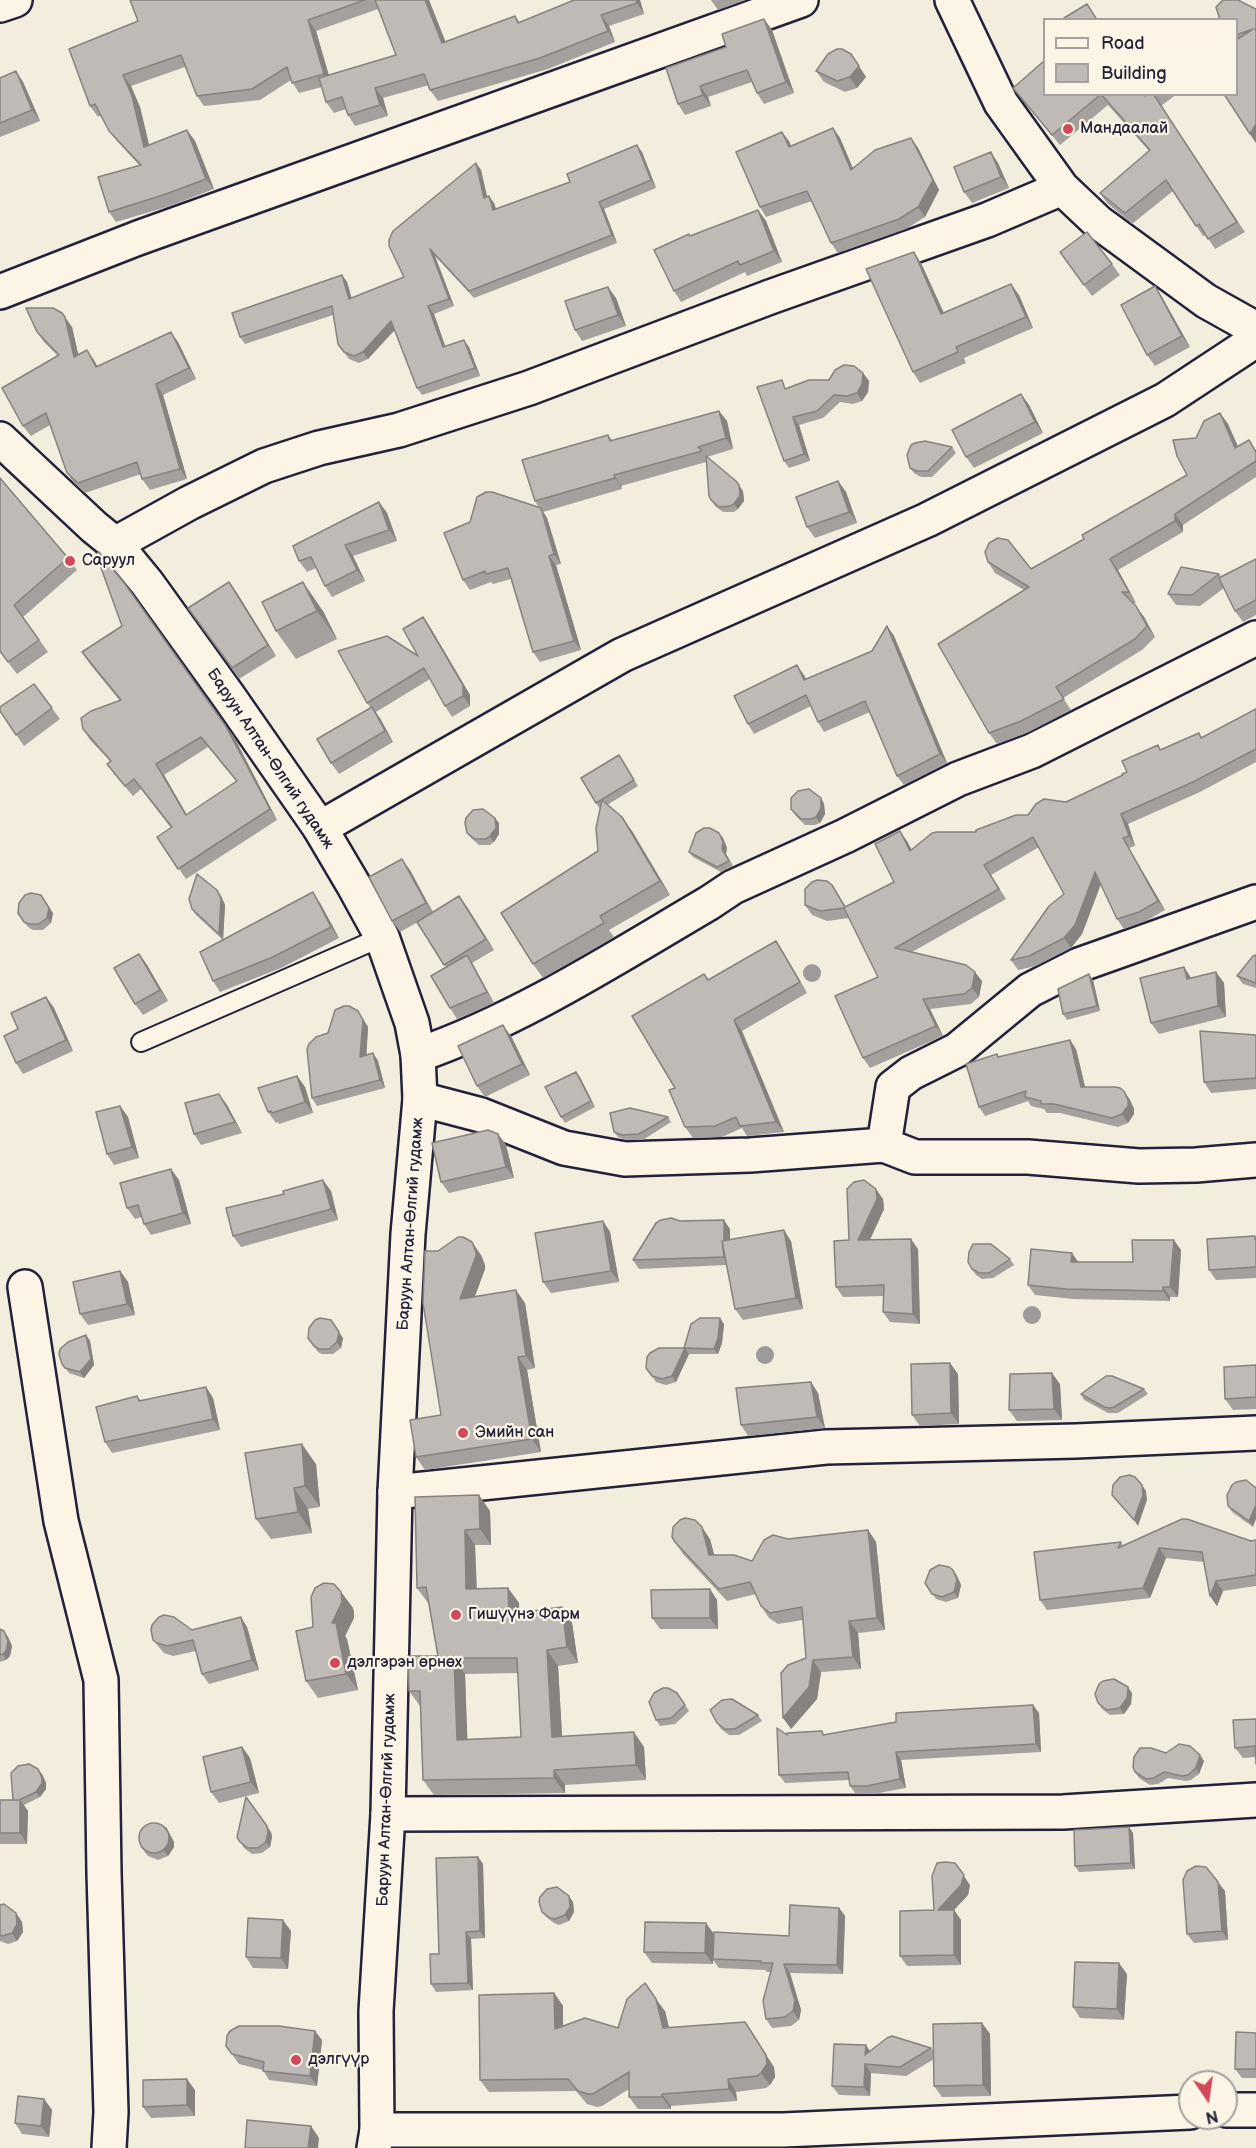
<!DOCTYPE html>
<meta charset="utf-8">
<style>
body{margin:0}
#map{position:relative;width:1256px;height:2148px;overflow:hidden;background:#f3edde;font-family:"Balsamiq Sans",sans-serif}
canvas{display:block}
.legend{position:absolute;left:1043px;top:18px;width:195px;height:78px;box-sizing:border-box;background:#fcf5e5;border:2px solid #a5a1a1;margin:0;padding:8px 10px;list-style:none;font-size:18px;color:#22223b}
.legend li{display:flex;align-items:center;gap:12px;height:30px}
.legend b{width:30px;border:2px solid #a5a1a1}
.north{position:absolute;left:1178px;top:2070px;width:60px;height:60px;box-sizing:border-box;background:#fcf5e5;border:2px solid #a5a1a1;border-radius:50%;rotate:167deg;font-size:16px;font-weight:700;line-height:24px;text-align:center;color:#22223b}
.north::after{content:'';display:block;margin:auto;width:21px;height:27px;background:#d1495b;clip-path:polygon(50% 0,100% 100%,50% 72%,0 100%)}
</style>
<div id="map">
<canvas width="1256" height="2148"></canvas>
<ul class="legend">
<li><b style="height:8px;background:#fcf5e5"></b>Road</li>
<li><b style="height:16px;background:#bfbab6"></b>Building</li>
</ul>
<div class="north">N</div>
</div>
<script>
const context = document.querySelector('canvas').getContext('2d');
context.lineJoin = 'round';
function trace(path, color, width, dash) { context.strokeStyle = color; context.lineWidth = width; context.lineCap = dash ? 'butt' : 'round'; context.setLineDash(dash || []); context.stroke(path); }
function fill(path, color) { context.fillStyle = color; context.fill(path, 'evenodd'); }
function drawText(font, color, halo, rows, align = 'center') {
  context.font = font + ' "Balsamiq Sans",sans-serif'; context.lineWidth = 4.5; context.setLineDash([]); context.textBaseline = 'middle'; context.strokeStyle = halo; context.fillStyle = color; for (const [text, x, y, turn = 0] of rows) {
    context.save(); context.translate(x, y); context.rotate((+turn || 0) * Math.PI / 180); context.textAlign = isNaN(turn) ? turn : align; if (halo) context.strokeText(text, 0, 0); context.fillText(text, 0, 0); context.restore();
  }
}
const lane = new Path2D(`
 M141,1042L382,937`);
const street = new Path2D(`
 M952,0L1001,103L1062,188L1098,222L1206,301L1256,329
 M0,5L15,0
 M0,292L138,238L801,0
 M115,544L189,503L264,466L319,448L399,430L529,388L770,297L987,220L1062,188
 M320,828L622,655L927,520L1165,400L1256,340
 M418,1055C521,1019 615,958 709,903L733,887L845,836L958,779L1032,751L1256,638
 M420,1099L481,1115L564,1148L625,1159L750,1155L884,1145L915,1157H1028L1139,1166L1196,1165L1256,1160
 M884,1145L893,1087L911,1073L957,1050L1030,990L1079,965L1256,902
 M25,1287L61,1521L101,1680L104,1873L111,2112L109,2148
 M395,1492L826,1447L1076,1441L1256,1433
 M388,1814L1063,1812L1256,1800
 M1226,2110H1256
 M377,2130H783L1190,2112`);
const secondary = new Path2D(`
 M0,439L94,527L115,544L147,583L229,697L320,828L353,884L382,937L412,1023L418,1055L420,1099L408,1234L395,1492L388,1814L376,2011L377,2130L374,2148`);
trace(lane, '#22223b', 22);
trace(street, '#22223b', 38);
trace(secondary, '#22223b', 38);
trace(lane, '#fcf5e5', 18);
trace(street, '#fcf5e5', 33);
trace(secondary, '#fcf5e5', 33);
context.fillStyle = '#9d9a9b';
for (const [x, y] of [
 [812,973],
 [1032,1315],
 [765,1355]
]) { context.beginPath(); context.arc(x, y, 9, 0, 2 * Math.PI); context.fill(); }
fill(new Path2D(`
 M130,0H429L445,42L515,16L520,23L574,0H640L644,14L609,26L615,42L548,69L438,101L430,90L429,85L383,98L388,116L355,126L348,115L346,109L334,113L326,102L322,87L299,93L291,80L260,100L204,106L197,96L185,67L131,86L140,107L149,145L187,130L195,141L214,189L170,206L116,222L109,212L139,165L117,141L109,131L101,115L98,117L90,106L138,21ZM378,9L396,55L329,75L316,31Z
 M711,0H746L718,10Z
 M1256,9V143L1250,134L1236,94V20Z
 M764,19L772,30L794,93L764,104L757,93L752,82L708,97L711,106L685,115L678,104L726,47Z
 M851,54L866,77L857,88L845,92L824,82L816,71Z
 M16,71L23,82L40,121L0,137V78Z
 M1013,88L1044,94H1144L1145,96L1146,94H1177L1161,106L1245,232L1215,249L1206,235L1203,236L1173,191L1132,224L1107,203L1100,193L1149,151L1108,105L1060,145L1021,98Z
 M833,128L840,138L853,169L911,138L918,148L939,190L925,217L906,229L838,253L831,243L812,201L766,217L760,207L789,141L791,146Z
 M642,152L656,188L604,209L617,243L474,298L435,256L454,306L434,314L445,346L469,347L480,376L422,395L417,388L395,330L368,359L359,363L349,359L338,344L333,315L245,344L240,337L342,275L347,282L351,298L404,277L476,163L481,170L487,197L494,203L496,209L570,182Z
 M998,163L1009,188L972,203L964,192Z
 M758,210L766,221L782,262L747,276L745,272L681,302L674,291Z
 M1060,252L1112,264L1120,275L1092,296Z
 M921,263L944,313L1019,295L1033,328L964,358L966,363L920,383L913,372Z
 M1155,286L1162,297L1190,347L1155,366L1147,355Z
 M616,298L626,326L582,341L575,330Z
 M72,327L78,354L87,350L97,366L178,342L196,379L163,395L187,479L150,490L142,479L141,474L85,493L74,483L67,473L50,425L31,436L23,426L58,356L44,342L37,332Z
 M863,373L869,381L868,392L862,401L853,404L840,402L823,418L799,425L810,461L789,468L784,461L787,388Z
 M1021,394L1029,405L1043,433L974,468L966,457Z
 M719,411L727,421L733,449L707,457L743,491L744,501L738,509L734,512H723L715,506L711,500L706,462L621,486L622,489L543,512L547,518L561,564L556,565L581,650L540,662L533,652L511,579L493,584L491,582L470,590L463,580L539,508L535,501L608,435L612,440Z
 M1220,413L1228,424L1238,446L1256,450V477L1183,525V532L1118,570L1136,603H1133L1144,617L1155,637L1142,650L1063,698L1071,710L1029,732L997,744L989,733L1024,590L995,573L988,562L1031,569L1084,539L1187,475L1196,438Z
 M952,447L956,453L932,477H921L914,473L910,468Z
 M0,478L68,558L77,570L23,617L48,652L17,674L0,652Z
 M838,481L846,492L857,523L815,538L807,527Z
 M379,502L387,513L397,541L353,556L365,581L332,597L325,586L316,568L307,572L299,561Z
 M1256,559V615L1243,622L1235,611L1224,588L1200,606L1176,605L1168,594L1219,574L1221,576Z
 M237,593L276,656L239,679L188,608Z
 M262,602L323,611L337,639L296,659L276,631Z
 M423,617L430,627L470,695V706L452,717L445,706L430,679L376,712L393,742L339,774L331,763L371,708L367,703L418,656Z
 M887,626L894,636L947,763L904,785L897,776L870,712L824,732L818,722L811,706L754,734L748,724L804,675L806,679L872,651Z
 M82,652L233,735L277,820L186,879L157,837L171,828L141,789L133,796L114,774L107,764L110,761L90,740L83,729L120,701L89,663ZM208,747L236,781L187,815L164,775Z
 M34,684L60,719L24,746L0,711Z
 M1256,709V762L1200,792L1128,824L1135,846L1129,848L1165,910L1146,921L1124,929L1117,919L1101,884L1082,934L1071,948L1036,966L1018,970L1011,960L1064,894L1039,847L991,875L1006,899L912,952L982,981L979,997L971,1004L930,1009L943,1036L870,1068L863,1058L878,977L849,918L827,921L812,915L805,905L838,895L846,907L894,882L907,841L912,850L976,832L1066,802L1123,775L1161,749L1202,738Z
 M619,755L638,786L607,805L632,831L670,895L609,930L614,937L543,978L533,964L598,851L600,809L596,803Z
 M821,798L824,804L825,814L820,823L815,825H805L795,815L791,809Z
 M499,823V834L494,842L490,845H479L471,838L467,833Z
 M719,833L723,838L727,848L726,854L733,866L721,872L693,857L689,852Z
 M410,870L433,912L467,907L494,950L472,963L494,1003L457,1019L450,1008L446,967L418,922L400,932L392,921Z
 M221,896L225,905L223,940L196,915L192,909Z
 M320,903L339,938L281,968L220,992L213,981Z
 M18,913H53L51,923L43,930H33L28,927Z
 M776,941L783,952L807,993L742,1031L784,1132L747,1136L742,1128L722,1137L693,1138L685,1127L675,1088L709,980Z
 M139,954L147,965L168,1001L143,1015L135,1004Z
 M1256,955V988L1243,984L1237,976Z
 M1184,967L1191,978L1216,972L1224,983L1226,1017L1159,1034L1151,1023Z
 M1093,980L1100,1011L1067,1020L1063,1014Z
 M46,997L54,1008L73,1051L23,1074L16,1063Z
 M358,1011L368,1027L366,1055L373,1053L378,1061L385,1088L317,1106L312,1098L328,1033Z
 M1256,1035V1089L1211,1093L1204,1082Z
 M511,1036L530,1075L485,1097L477,1086Z
 M1076,1049L1085,1087L1124,1091L1130,1100L1134,1109V1114L1128,1123L1118,1127L1060,1113H1047L1044,1109L1031,1106L1028,1101L985,1116L979,1107L999,1057Z
 M576,1072L595,1107L565,1123L561,1117Z
 M297,1076L305,1087L313,1113L279,1124L278,1122L276,1123L268,1112Z
 M219,1094L227,1105L242,1133L201,1145L194,1134Z
 M120,1106L128,1117L139,1158L114,1165L107,1154Z
 M668,1117L671,1122L643,1140H626L618,1137L614,1132Z
 M498,1134L506,1145L514,1178L449,1193L441,1182Z
 M179,1180L191,1224L151,1235L144,1224L142,1217L135,1219L127,1208Z
 M331,1191L338,1220L241,1247L233,1236Z
 M883,1199L884,1209L870,1240L918,1249L920,1324L890,1322L883,1312V1296L843,1297L836,1287L849,1240Z
 M603,1221L610,1232L619,1282L551,1293L543,1282Z
 M680,1221L730,1229V1240L791,1241L803,1309L743,1320L735,1309L727,1265L639,1269L633,1260Z
 M1256,1238V1278L1216,1280L1209,1270Z
 M1181,1250L1178,1297H1170V1301L1073,1299L1035,1295L1028,1285L1079,1262H1133Z
 M481,1255L485,1265V1269L475,1296L525,1303L535,1368L527,1370L541,1452L425,1470L416,1457L441,1415Z
 M1010,1259L1014,1265L993,1278L982,1279L976,1275L972,1269Z
 M120,1271L128,1282L135,1315L88,1325L80,1314Z
 M724,1324L722,1343L718,1354H689L676,1382L666,1385L656,1382L646,1368L684,1348Z
 M86,1335L90,1341L94,1365L84,1378L69,1373L62,1364Z
 M308,1338H343L341,1348L333,1354H322L318,1352Z
 M1256,1365V1409L1233,1410L1225,1399Z
 M958,1374L959,1424L920,1426L912,1415Z
 M1060,1384L1062,1420L1017,1421L1009,1410Z
 M206,1387L213,1398L220,1430L112,1453L105,1442L137,1396L141,1401Z
 M1144,1389L1148,1394L1118,1413H1108L1084,1400L1081,1394Z
 M818,1393L825,1428L748,1436L741,1425Z
 M316,1464L320,1507L308,1509L312,1533L271,1539L256,1519Z
 M1232,1485L1253,1527L1232,1512L1228,1506Z
 M415,1497L490,1511L491,1545H475L477,1589L508,1588L519,1603V1613L572,1623L578,1663L558,1666L562,1736L644,1747L646,1780L565,1785V1793L434,1795L423,1780L420,1706L409,1691L438,1656L429,1603H428L417,1588ZM518,1673L521,1737L467,1739L465,1674Z
 M868,1530L876,1542L885,1630L858,1633L861,1669L821,1672L817,1699L791,1729L806,1658L803,1620L778,1624L769,1618L761,1606L756,1594L727,1601L683,1554L675,1542L710,1539L714,1555L752,1561L788,1539Z
 M1256,1540V1586L1223,1591L1217,1606L1210,1596L1204,1562L1166,1558L1150,1598L1047,1610L1040,1600L1121,1542L1123,1546Z
 M953,1570L957,1576L961,1585L958,1598L946,1602L936,1599L925,1583Z
 M710,1589L717,1600L718,1629H660L652,1618Z
 M341,1592L353,1608L354,1613V1618L345,1636L347,1639L358,1690L318,1698L306,1681L313,1627Z
 M247,1627L259,1670L209,1684L202,1674L196,1651L173,1656L164,1653L153,1640L192,1630Z
 M0,1629L4,1631L8,1637L12,1646L10,1656L6,1660L0,1662Z
 M1132,1693L1131,1704L1124,1714L1110,1715L1102,1709L1098,1703Z
 M681,1699L689,1711L675,1724L660,1726L656,1720Z
 M1039,1713L1041,1752L901,1760L906,1788L873,1794H856L850,1786L849,1780L785,1783L779,1775L825,1735Z
 M758,1715L762,1721L739,1735H729L721,1729L717,1723Z
 M1256,1719L1255,1757L1243,1758L1235,1748Z
 M242,1747L250,1758L259,1793L219,1803L211,1792Z
 M1166,1753L1200,1755L1204,1761L1199,1774L1191,1780L1186,1781L1168,1778L1158,1784L1150,1785L1139,1778L1135,1772Z
 M42,1774L46,1783V1789L40,1797L24,1805L28,1811L27,1844H0V1800H13Z
 M166,1827L174,1842V1847L168,1856L158,1860L148,1856L141,1847Z
 M1129,1827L1133,1833L1135,1869L1079,1872L1075,1866Z
 M271,1832L272,1837L270,1847L262,1853L252,1854L244,1848L240,1842Z
 M478,1857L483,1864L485,1938L471,1939L473,1990L436,1992L431,1984L439,1954Z
 M970,1885L968,1895L954,1910L961,1920V1965L907,1966L900,1956L934,1910Z
 M1225,1891L1228,1940L1194,1943L1187,1934Z
 M573,1902L574,1912L569,1921L559,1925L554,1923L546,1917L542,1912Z
 M0,1905L16,1913L22,1922L23,1932L17,1941L8,1944L0,1941Z
 M839,1908L845,1916L843,1974L790,1973L801,2010L799,2020L791,2026L772,2028L766,2019L770,1972H767L765,1970L719,1968L713,1960V1964L652,1963L644,1952L714,1935L789,1936Z
 M291,1931L288,1969L253,1968L246,1957Z
 M1127,1974L1124,2020L1080,2018L1073,2007Z
 M554,1993L563,2006V2026L618,2028L665,2011L669,2028L774,2067L775,2077L770,2085L766,2088L736,2092L737,2101L671,2106V2109H638L629,2097V2089L602,2106L597,2107L587,2104L576,2091L489,2092L480,2080Z
 M982,2023L990,2034L991,2096L942,2097L934,2086V2059L906,2076L871,2073L870,2096L839,2095L832,2086L870,2051L931,2048L934,2052Z
 M1256,2033V2078H1242L1235,2069Z
 M322,2040L317,2086L269,2080L263,2070L239,2064L226,2046Z
 M195,2090V2116L151,2118L143,2107Z
 M44,2099L52,2110L49,2137L22,2134L15,2123Z`), '#a4a09d');
fill(new Path2D(`
 M425,0H429L450,53L442,43Z
 M636,0H640L644,14L637,3Z
 M601,15L609,26L615,42L608,31Z
 M764,19L772,30L794,93L786,82Z
 M308,20L316,31L331,84L324,74Z
 M851,54L866,77L857,88L850,77Z
 M16,71L23,82L40,121L32,110Z
 M123,75L131,86L140,107L152,157L144,147Z
 M700,86L708,97L711,106L703,95Z
 M375,88L383,98L388,116L380,105Z
 M1256,124V143L1250,134Z
 M833,128L840,138L858,180L851,170Z
 M187,130L195,141L214,189L206,179Z
 M782,132L789,141L796,157L789,147Z
 M911,138L918,148L939,190L925,217L918,207Z
 M637,145L642,152L656,188L651,180Z
 M991,152L998,163L1009,188L1001,177Z
 M476,163L481,170L489,205L484,198Z
 M489,196L494,203L499,218L493,210Z
 M599,202L604,209L617,243L612,235Z
 M758,210L766,221L782,262L774,251Z
 M430,249L435,256L454,306L449,299Z
 M914,252L921,263L949,325L941,314Z
 M342,275L347,282L354,306L349,299Z
 M1011,284L1019,295L1033,328L1026,317Z
 M1155,286L1162,297L1190,347L1182,336Z
 M608,287L616,298L626,326L618,315Z
 M428,306L434,314L448,354L443,347Z
 M65,317L72,327L81,367L74,357Z
 M391,321L396,328L368,359L363,352Z
 M171,332L178,342L196,379L189,368Z
 M464,340L469,347L480,376L475,368Z
 M87,350L94,360L103,377L96,367Z
 M863,373L869,381L868,392L862,401L857,393Z
 M156,384L163,395L187,479L180,469Z
 M1021,394L1029,405L1043,433L1035,422Z
 M719,411L727,421L733,449L726,438Z
 M1220,413L1228,424L1243,459L1235,448Z
 M793,417L799,425L810,461L804,454Z
 M614,475L621,486L622,489L615,478Z
 M838,481L846,492L857,523L849,512Z
 M739,485L743,491L744,501L738,509L734,504Z
 M379,502L387,513L397,541L389,530Z
 M541,508L547,518L561,564L554,554Z
 M1175,514L1183,525V532L1175,521Z
 M345,545L353,556L365,581L357,570Z
 M549,556L556,565L581,650L574,641Z
 M1110,559L1118,570L1136,603L1129,592Z
 M229,582L237,593L276,656L268,645Z
 M303,582L323,611L337,639L317,611Z
 M1136,606L1144,617L1155,637L1147,626Z
 M423,617L430,627L470,695V706L463,696Z
 M887,626L894,636L947,763L940,754Z
 M797,665L804,675L811,689L804,680Z
 M372,707L380,718L393,742L385,731Z
 M225,725L233,735L277,820L270,809Z
 M156,764L164,775L193,826L186,815Z
 M821,798L824,804L825,814L820,823L816,817Z
 M1121,814L1128,824L1135,846L1129,836Z
 M622,817L632,831L670,895L660,881Z
 M495,818L499,823V834L494,842L490,836Z
 M900,831L907,841L917,861L910,851Z
 M719,833L723,838L727,848L726,854L733,866L722,849Z
 M1123,838L1129,848L1165,910L1158,901Z
 M402,859L410,870L433,914L426,903Z
 M1095,872L1102,881L1082,934L1071,948L1064,938Z
 M217,890L221,896L225,905L223,940L219,934Z
 M313,892L320,903L339,938L331,927Z
 M41,895L53,913L51,923L47,918Z
 M459,896L467,907L494,950L486,939Z
 M776,941L783,952L807,993L800,982Z
 M139,954L147,965L168,1001L160,990Z
 M467,955L474,966L494,1003L487,992Z
 M1184,967L1191,978L1187,979Z
 M975,972L982,981L979,997L972,988Z
 M1216,972L1224,983L1226,1017L1218,1006Z
 M1089,974L1093,980L1100,1011L1097,1006Z
 M46,997L54,1008L73,1051L66,1040Z
 M923,999L930,1009L943,1036L936,1026Z
 M358,1011L368,1027L366,1064L360,1057Z
 M734,1020L742,1031L784,1132L776,1122Z
 M503,1025L511,1036L530,1075L522,1064Z
 M1070,1040L1076,1049L1087,1095L1081,1087Z
 M373,1053L378,1061L385,1088L380,1080Z
 M576,1072L580,1077L595,1107L591,1101Z
 M297,1076L305,1087L313,1113L305,1102Z
 M1124,1091L1130,1100L1134,1109V1114L1128,1123L1122,1114Z
 M219,1094L227,1105L242,1133L235,1122Z
 M120,1106L128,1117L139,1158L132,1147Z
 M498,1134L506,1145L514,1178L506,1167Z
 M171,1169L179,1180L191,1224L183,1213Z
 M323,1180L331,1191L338,1220L331,1209Z
 M876,1189L883,1199L884,1209L865,1250L858,1240Z
 M724,1220L730,1229V1265L724,1257Z
 M603,1221L610,1232L619,1282L611,1271Z
 M784,1230L791,1241L803,1309L796,1298Z
 M911,1239L918,1249L920,1324L913,1314Z
 M1174,1240L1181,1250L1178,1297L1170,1287Z
 M472,1242L481,1255L485,1265V1269L469,1312L460,1299Z
 M1072,1253L1079,1263L1071,1262Z
 M120,1271L128,1282L135,1315L127,1304Z
 M1163,1287L1170,1297V1301L1163,1291Z
 M516,1290L525,1303L535,1368L526,1356Z
 M720,1318L724,1324L722,1343L718,1354L714,1349Z
 M331,1320L343,1338L341,1348L337,1342Z
 M86,1335L90,1341L94,1365L84,1378L80,1372Z
 M685,1348L689,1354L676,1382L672,1376Z
 M518,1357L527,1370L541,1452L532,1439Z
 M950,1363L958,1374L959,1424L951,1413Z
 M1052,1373L1060,1384L1062,1420L1054,1409Z
 M811,1382L818,1393L825,1428L817,1417Z
 M206,1387L213,1398L220,1430L213,1419Z
 M302,1444L316,1464L320,1507L305,1486Z
 M1142,1485L1146,1491L1147,1500L1138,1526L1134,1520Z
 M294,1488L308,1509L312,1533L298,1512Z
 M479,1495L490,1511L491,1545L480,1529Z
 M1256,1505V1519L1253,1527L1249,1521Z
 M702,1527L710,1539L717,1566L709,1555Z
 M465,1530L475,1545L477,1605L466,1589Z
 M868,1530L876,1542L885,1630L877,1618Z
 M1159,1548L1166,1558L1150,1598L1143,1588Z
 M953,1570L957,1576L961,1585L958,1598L954,1592Z
 M1216,1581L1223,1591L1217,1606L1210,1596Z
 M508,1588L519,1603L520,1630L509,1614Z
 M710,1589L717,1600L718,1629L710,1618Z
 M341,1592L353,1608L354,1613V1618L345,1636L347,1639L358,1690L346,1674L332,1623Z
 M562,1607L572,1623L578,1663L567,1647Z
 M241,1617L247,1627L259,1670L252,1660Z
 M849,1621L858,1633L861,1669L853,1657Z
 M4,1631L8,1637L12,1646L10,1656L6,1660L3,1654Z
 M547,1650L558,1666L563,1752L552,1737Z
 M454,1658L465,1674L468,1755L457,1740Z
 M813,1660L821,1672L817,1699L791,1729L783,1718Z
 M1128,1687L1132,1693L1131,1704L1124,1714L1120,1708Z
 M1033,1705L1039,1713L1041,1752L1036,1744Z
 M634,1732L644,1747L646,1780L636,1765Z
 M242,1747L250,1758L259,1793L251,1782Z
 M896,1752L901,1760L906,1788L900,1779Z
 M1200,1755L1204,1761L1199,1774L1196,1768Z
 M38,1769L42,1774L46,1783V1789L40,1797L36,1792Z
 M554,1770L565,1785V1793L554,1778Z
 M20,1800L28,1811L27,1844L20,1833Z
 M267,1826L271,1832L272,1837L270,1847L266,1842Z
 M166,1827L174,1842V1847L168,1856L164,1850Z
 M1129,1827L1133,1833L1135,1869L1131,1863Z
 M478,1857L483,1864L485,1938L480,1931Z
 M955,1863L970,1885L968,1895L954,1910L961,1920V1965L954,1955L938,1910Z
 M1218,1882L1225,1891L1228,1940L1222,1931Z
 M569,1896L573,1902L574,1912L569,1921L565,1915Z
 M839,1908L845,1916L843,1974L837,1965Z
 M16,1913L22,1922L23,1932L17,1941L12,1933Z
 M283,1920L291,1931L288,1969L281,1958Z
 M706,1923L714,1934L713,1964L705,1953Z
 M466,1932L471,1939L473,1990L468,1983Z
 M1119,1963L1127,1974L1124,2020L1117,2009Z
 M784,1964L790,1973L801,2010L799,2020L793,2011Z
 M554,1993L563,2006V2041L555,2029Z
 M656,1999L665,2011L672,2040L663,2028Z
 M745,2022L774,2067L775,2077L770,2085L761,2073Z
 M982,2023L990,2034L991,2096L983,2085Z
 M315,2031L322,2040L317,2086L310,2076Z
 M866,2045L872,2054L865,2055Z
 M865,2064L871,2073L870,2096L864,2087Z
 M187,2079L195,2090V2116L187,2105Z
 M728,2079L736,2092L737,2101L729,2089Z
 M662,2094L671,2106V2109L662,2097Z
 M44,2099L52,2110L49,2137L41,2126Z
 M311,2126L319,2138L318,2148H308Z`), '#86827f');
const building = new Path2D(`
 M130,0H365L308,20L324,74L292,83L287,67L252,89L197,96L181,55L123,75L132,96L144,147L187,130L206,179L163,195L109,212L98,177L141,165L109,131L95,104L90,106L69,49L138,21Z
 M375,0H425L442,43L515,16L518,23L574,0H636L637,3L601,15L608,31L540,58L430,90L424,74L375,88L380,105L348,115L342,97L326,102L319,78L396,55Z
 M1223,0H1238L1256,9V28L1255,29L1256,31V124L1250,134L1224,94H1236V40L1253,29L1236,35V20H1220L1216,7Z
 M1087,4L1097,20H1065L1064,18Z
 M764,19L786,82L757,93L747,70L700,86L703,95L678,104L666,68L726,47L722,34Z
 M837,49H842L851,54L859,66L850,77L837,81L816,71L828,54Z
 M1044,61V94H1101L1052,135L1013,88Z
 M16,71L32,110L0,123V78Z
 M1101,94H1144L1145,96L1146,94H1155L1154,95L1237,222L1208,239L1199,224L1196,226L1166,180L1125,213L1100,193L1150,150Z
 M833,128L851,170L875,150L911,138L933,180L918,207L899,219L831,243L807,191L760,207L736,152L782,132L789,147Z
 M637,145L651,180L599,202L612,235L469,291L430,249L449,299L428,306L443,347L464,340L475,368L417,388L391,321L363,352L354,356L344,352L338,344L332,306L240,337L232,313L342,275L349,299L404,277L389,246V240L393,231L476,163L484,198L489,196L493,210L570,182L567,174Z
 M991,152L1001,177L964,192L954,167Z
 M758,210L774,251L740,265L738,261L674,291L654,250L689,234L690,236Z
 M1087,232L1112,264L1084,285L1060,252Z
 M914,252L941,314L1011,284L1026,317L956,347L958,352L913,372L866,269Z
 M1155,286L1182,336L1147,355L1121,305Z
 M608,287L618,315L575,330L565,301Z
 M26,308H53L62,313L65,317L74,357L87,350L96,367L171,332L189,368L156,384L180,469L142,479L137,462L78,483L67,473L46,413L23,426L2,388L59,355L37,332Z
 M844,365L854,366L863,373L862,384L857,393L847,396L834,395L817,411L793,417L804,454L784,461L757,387L782,380L785,389L809,380H829L835,370Z
 M1021,394L1035,422L966,457L952,430Z
 M719,411L726,438L698,447L702,451L614,475L615,478L535,501L522,460L608,435L610,441Z
 M1220,413L1235,448L1249,440L1256,452V461L1175,514V521L1110,559L1129,592H1122L1136,606L1147,626L1135,639L1056,687L1064,699L1021,721L989,733L938,644L1029,587L988,562L985,552L989,543L998,538L1008,540L1031,569L1084,539L1082,535L1187,475L1177,456L1173,440L1196,438L1204,421Z
 M925,441L952,447L928,471H917L910,468L907,455L911,445L915,443Z
 M706,456L736,481L739,485L740,495L734,504L730,506L719,507L711,500L709,496Z
 M0,478L68,558L14,605L39,640L8,662L0,651Z
 M838,481L849,512L807,527L796,497Z
 M486,492H492L541,508L554,554L549,556L574,641L533,652L508,568L486,574L485,571L463,580L444,533L470,522L477,497Z
 M379,502L389,530L345,545L357,570L325,586L311,557L299,561L293,546Z
 M99,552L125,584L225,725L270,809L178,869L157,837L172,827L134,779L125,786L107,764L111,761L83,729L81,718L91,711L121,700L82,652L122,626L96,554ZM201,737L237,781L186,815L156,764Z
 M1256,559V600L1235,611L1219,578Z
 M1181,567L1219,574L1192,595L1168,594Z
 M229,582L268,645L232,668L188,608Z
 M303,582L317,611L276,631L262,602Z
 M423,617L463,685V696L445,706L424,668L367,703L338,651L387,636L418,656L403,629Z
 M887,626L940,754L897,776L865,701L818,722L806,695L748,724L734,696L797,665L804,680L872,651Z
 M34,684L52,708L16,735L0,711V707Z
 M372,707L385,731L331,763L317,739Z
 M1256,709V749L1193,782L1121,814L1129,836L1123,838L1158,901L1139,912L1117,919L1095,872L1075,925L1064,938L1029,956L1011,960L1049,906L1064,894L1033,837L984,865L999,889L895,948L966,965L975,972L972,988L964,994L923,999L936,1026L863,1058L835,996L878,977L844,908L820,911L805,905V889L812,882L817,880L827,881L832,885L845,907L894,882L875,844L900,831L910,851L932,833L937,832H976V830L1016,815H1028L1036,804L1044,799L1066,802L1123,775L1122,774L1127,772L1122,761L1158,745L1160,750L1199,733L1201,738Z
 M619,755L634,780L596,803L581,778Z
 M809,789L821,798V808L816,817L811,819H801L791,809V798L798,791Z
 M602,800L622,817L660,881L600,916L604,923L533,964L501,913L598,851L596,828Z
 M483,809L495,818L496,828L490,836L486,839H475L467,833L465,823L466,818L473,810Z
 M704,828H710L719,833L723,842L722,849L729,861L717,867L689,852L696,833Z
 M402,859L426,903L392,921L369,877Z
 M197,874L217,890L221,899L219,934L192,909L189,899Z
 M313,892L331,927L273,957L213,981L200,952Z
 M31,893L41,895L49,908L47,918L39,924H29L24,922L18,913L19,903L25,895Z
 M459,896L486,939L444,965L417,922Z
 M776,941L800,982L734,1020L776,1122L740,1126L736,1117L715,1126L685,1127L669,1090L675,1088L632,1016L704,974L708,980Z
 M139,954L160,990L135,1004L114,968Z
 M467,955L487,992L450,1008L431,976Z
 M1256,955V983L1237,976L1253,956Z
 M1184,967L1187,979L1216,972L1218,1006L1151,1023L1140,978Z
 M1089,974L1097,1006L1063,1014L1058,989Z
 M46,997L66,1040L16,1063L4,1036L18,1029L11,1013Z
 M344,1006H349L358,1011L363,1020L360,1057L373,1053L380,1080L312,1098L307,1049L309,1044L316,1037L328,1033L335,1010Z
 M503,1025L522,1064L477,1086L458,1046Z
 M1200,1031L1256,1035V1079V1078L1204,1082Z
 M1070,1040L1081,1087H1115L1120,1088L1124,1091L1128,1100V1106L1122,1114L1112,1118L1054,1104H1041V1101L1025,1097L1026,1091L979,1107L966,1064L997,1054L998,1057Z
 M576,1072L591,1101L561,1117L545,1087Z
 M297,1076L305,1102L272,1113L271,1111L268,1112L258,1088Z
 M219,1094L235,1122L194,1134L185,1103Z
 M120,1106L132,1147L107,1154L96,1112Z
 M630,1108L668,1117L639,1134L622,1135L614,1132L610,1113Z
 M488,1130L498,1134L506,1167L441,1182L432,1143Z
 M171,1169L183,1213L144,1224L138,1205L127,1208L120,1183Z
 M323,1180L331,1209L233,1236L226,1208L284,1194L283,1191Z
 M864,1180L876,1189L877,1199L858,1240L911,1239L913,1314L883,1312L884,1285L836,1287L834,1241L849,1240L847,1189L854,1182Z
 M671,1218L680,1221L724,1220V1241H722L724,1257L633,1260L656,1223L661,1220Z
 M603,1221L611,1271L543,1282L535,1233Z
 M784,1230L796,1298L735,1309L722,1241Z
 M1255,1236V1239H1256V1267L1209,1270L1207,1239Z
 M458,1237H463L472,1242L476,1252V1256L460,1299L516,1290L526,1356L518,1357L532,1439L416,1457L410,1420L441,1415L423,1303L425,1251H438Z
 M1132,1240H1174L1170,1287H1163V1291L1066,1289L1028,1285L1031,1249L1072,1253L1071,1262H1133Z
 M973,1244H991L1010,1259L989,1273H979L972,1269L968,1262L969,1252Z
 M120,1271L127,1304L80,1314L73,1282Z
 M320,1318L331,1320L339,1332L337,1342L329,1349H319L314,1346L308,1338L309,1328L315,1320Z
 M700,1318H720L718,1338L714,1349L685,1348L672,1376L662,1379L652,1376L646,1368L647,1357L650,1353L659,1348H684L691,1324Z
 M86,1335L91,1359L80,1372L65,1368L62,1364L59,1354L60,1349L68,1342Z
 M950,1363L951,1413L912,1415L911,1364Z
 M1256,1365V1397L1225,1399L1224,1367Z
 M1052,1373L1054,1409L1009,1410L1010,1374Z
 M1106,1376H1112L1144,1389L1114,1407L1110,1408L1104,1407L1081,1394Z
 M811,1382L817,1417L741,1425L736,1388Z
 M206,1387L213,1419L105,1442L96,1407L137,1396L139,1401Z
 M302,1444L305,1486L294,1488L298,1512L256,1519L245,1453Z
 M1130,1475L1135,1477L1142,1485L1143,1495L1134,1520L1112,1495L1113,1485L1120,1477Z
 M1246,1480L1256,1488V1505L1249,1521L1228,1506L1227,1495L1232,1485L1236,1482Z
 M479,1495L480,1529L465,1530L466,1589L508,1588L509,1614L562,1607L567,1647L547,1650L552,1737L634,1732L636,1765L554,1770V1778L423,1780L420,1691H409L408,1656H438L426,1587L417,1588L415,1497ZM454,1658H517L521,1737L457,1740Z
 M685,1518L695,1520L702,1527L709,1555H734L752,1561L764,1540L773,1535L788,1539L868,1530L877,1618L849,1621L853,1657L813,1660L809,1687L783,1718L781,1673L788,1665L806,1658L802,1607L770,1613L761,1606L750,1582L719,1589L675,1542L672,1537L673,1527L680,1520Z
 M1182,1519H1187L1251,1541L1256,1540V1575L1216,1581L1210,1596L1202,1552L1159,1548L1143,1588L1040,1600L1034,1552L1121,1542L1118,1548Z
 M939,1565L949,1567L953,1570L957,1580L954,1592L942,1597L932,1594L925,1583L930,1570Z
 M324,1583L334,1584L341,1592L342,1602L332,1623H336L346,1674L306,1681L296,1631L313,1627L311,1597L315,1588Z
 M710,1589V1618H652L651,1590Z
 M164,1615L174,1617L192,1630L241,1617L252,1660L202,1674L193,1640L167,1646L157,1643L153,1640L151,1630L152,1625L159,1617Z
 M0,1629L4,1631L8,1641L6,1651L3,1654L0,1655Z
 M1114,1679L1128,1687L1127,1698L1120,1708L1107,1710L1098,1703L1095,1694L1099,1684L1103,1681Z
 M663,1688H668L677,1693L685,1705L671,1718L656,1720L649,1702L654,1693Z
 M732,1699L758,1715L735,1729H725L717,1723L710,1710L722,1700Z
 M1033,1705L1036,1744L896,1752L900,1779L867,1786H850L848,1772L779,1775L777,1728L787,1735V1733L822,1731L823,1735L896,1722V1713Z
 M1256,1719V1764L1255,1746L1235,1748L1233,1720Z
 M1179,1744L1190,1746L1200,1755L1196,1768L1188,1775L1182,1776L1164,1772L1154,1778L1146,1779L1135,1772L1133,1767L1134,1757L1140,1748H1151L1166,1753Z
 M242,1747L251,1782L211,1792L203,1757Z
 M29,1764L38,1769L42,1778V1783L36,1792L19,1800H13L11,1773L18,1766Z
 M246,1797L267,1826L268,1832L266,1842L258,1848H248L240,1842L237,1837Z
 M0,1800H20V1833H0Z
 M139 1838a15 15 0 1 1 30 0a15 15 0 1 1-30 0Z
 M1129,1827L1131,1863L1075,1866L1074,1830Z
 M478,1857L480,1931L466,1932L468,1983L431,1984L430,1954H439L436,1858Z
 M945,1862L955,1863L964,1875L961,1885L938,1910H954V1955L900,1956V1911L934,1910L932,1876L937,1863Z
 M1196,1866L1206,1867L1218,1882L1222,1931L1187,1934L1183,1880L1187,1871Z
 M557,1887L569,1896L570,1907L565,1915L555,1919L550,1918L542,1912L539,1902L540,1897L547,1889Z
 M4,1904L16,1913L17,1924L12,1933L2,1936L0,1935V1905Z
 M790,1905L839,1908L837,1965L784,1964L795,2001L793,2011L785,2017L766,2019L763,2001L773,1963H761V1961L713,1959L714,1932L789,1936Z
 M248,1918L283,1920L281,1958L246,1957Z
 M645,1922L706,1923L705,1953L644,1952Z
 M1075,1962L1119,1963L1117,2009L1073,2007Z
 M645,1983L656,1999L663,2028L745,2022L766,2055L767,2064L761,2073L757,2076L728,2079L729,2089L662,2094V2097H629V2072L593,2094H588L578,2091L568,2079L480,2080L479,1995L554,1993L555,2029L585,2018L618,2028L627,1999Z
 M982,2023L983,2085L934,2086L933,2024Z
 M239,2026H279L315,2031L310,2076L263,2071L264,2062L232,2054L226,2046L227,2036L230,2031Z
 M1236,2032L1256,2033V2069H1235Z
 M892,2036L931,2048L900,2067L865,2064L864,2087L832,2086L834,2044L866,2045L865,2055L887,2038Z
 M187,2079V2105L143,2107V2080Z
 M18,2096L44,2099L41,2126L15,2123Z
 M247,2120L311,2126L308,2148H245Z`);
fill(building, '#bfbab6');
trace(building, '#86827f', 1.5);
for (const [x, y, r, color] of [
 [1068,129,6,"#d1495b"],
 [70,561,6,"#d1495b"],
 [463,1433,6,"#d1495b"],
 [456,1615,6,"#d1495b"],
 [335,1663,6,"#d1495b"],
 [296,2060,6,"#d1495b"]
]) { const dot = new Path2D(); dot.arc(x, y, r, 0, 2 * Math.PI); context.fillStyle = color; context.fill(dot); trace(dot, '#fcf5e5', 2); }
drawText('16px', '#22223b', '#fcf5e5', [
 ["Мандаалай",1080,129],
 ["Саруул",82,561],
 ["Эмийн сан",475,1433],
 ["Гишүүнэ Фарм",468,1615],
 ["дэлгэрэн өрнөх",347,1663],
 ["дэлгүүр",308,2060]
], 'left');
drawText('16px', '#22223b', '#fcf5e5', [
 ["Баруун Алтан-Өлгий гудамж",270,759,56],
 ["Баруун Алтан-Өлгий гудамж",411,1224,-86],
 ["Баруун Алтан-Өлгий гудамж",387,1800,-88]
]);
</script>
